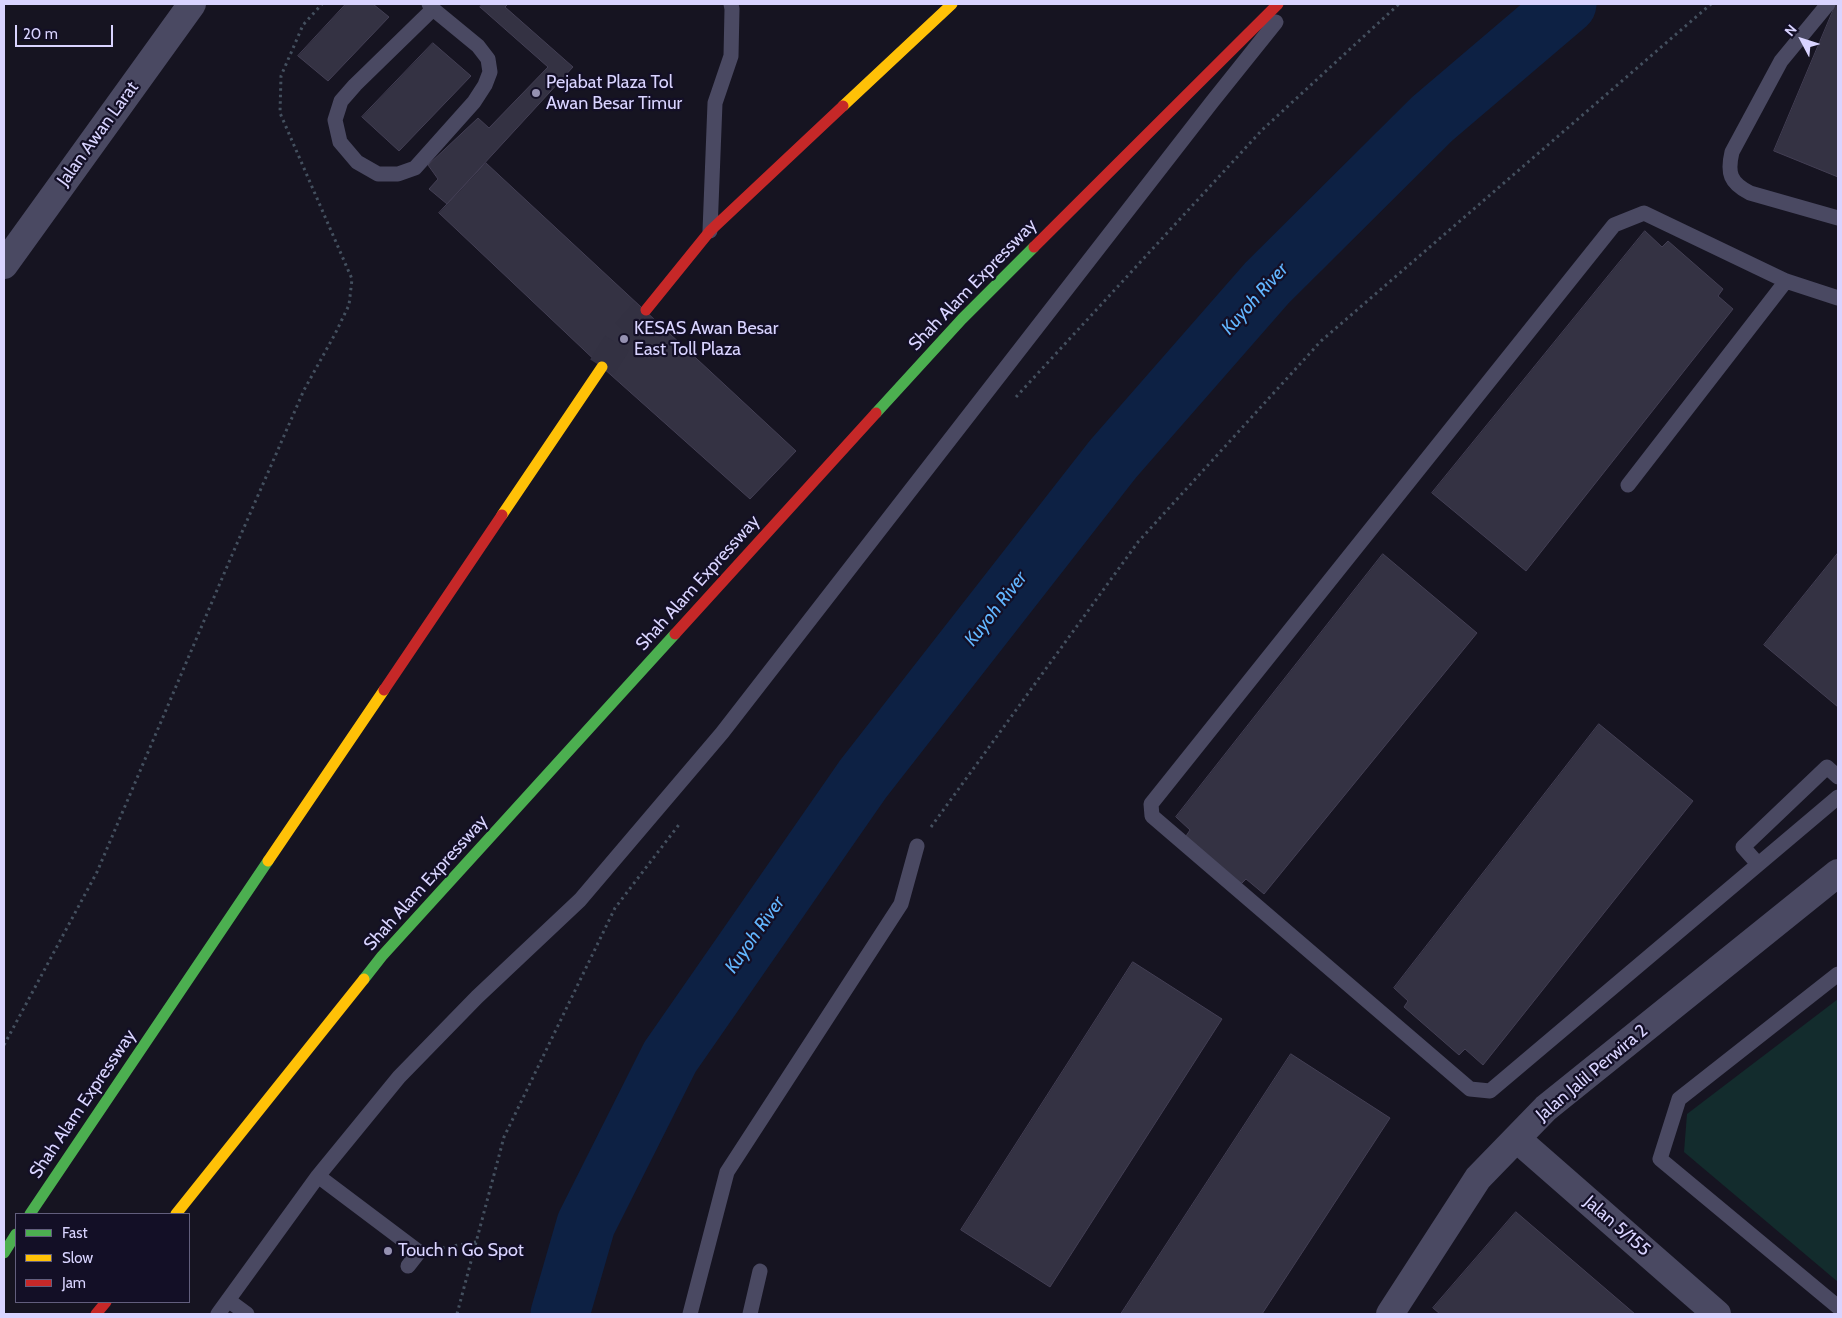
<!DOCTYPE html>
<style>
body{margin:0}
#map{position:relative;width:1842px;height:1318px;overflow:hidden;background:#161421;font-family:Cabin,sans-serif}
canvas{display:block}
.frame{position:absolute;inset:0;border:5px solid #d9d4ff;pointer-events:none}
.legend{position:absolute;left:15px;top:1213px;width:175px;height:90px;box-sizing:border-box;background:#130f26;border:1px solid #625e7d;margin:0;padding:6px 9px;list-style:none;font-size:15px;color:#d9d4ff}
.legend li{display:flex;align-items:center;gap:10px;height:25px}
.legend b{width:25px;border:1px solid #625e7d}
.north{position:absolute;left:1777px;top:15px;width:50px;height:50px;-webkit-text-stroke:4px #130f26;paint-order:stroke;rotate:310deg;font-size:14px;font-weight:700;line-height:20px;text-align:center;color:#d9d4ff}
.north::after{content:'';display:block;margin:auto;width:18px;height:22px;background:#d9d4ff;clip-path:polygon(50% 0,100% 100%,50% 72%,0 100%)}
.scale{position:absolute;left:15px;top:25px;width:98px;height:22px;box-sizing:border-box;border:2px solid #d9d4ff;border-top:0;padding-left:6px;font-size:15px;line-height:18px;white-space:nowrap;color:#d9d4ff;-webkit-text-stroke:4px #130f26;paint-order:stroke}
</style>
<div id="map">
<canvas width="1842" height="1318"></canvas>
<div class="frame"></div>
<ul class="legend">
<li><b style="height:6px;background:#4caf50"></b>Fast</li>
<li><b style="height:6px;background:#ffc107"></b>Slow</li>
<li><b style="height:6px;background:#c62828"></b>Jam</li>
</ul>
<div class="north">N</div>
<div class="scale">20 m</div>
</div>
<script>
const context = document.querySelector('canvas').getContext('2d');
context.lineJoin = 'round';
function fill(path, color) { context.fillStyle = color; context.fill(path, 'evenodd'); }
function trace(path, color, width, dash) { context.strokeStyle = color; context.lineWidth = width; context.lineCap = dash ? 'butt' : 'round'; context.setLineDash(dash || []); context.stroke(path); }
function drawText(font, color, halo, rows, align = 'center') {
  context.font = font + ' Cabin,sans-serif'; context.lineWidth = 4.5; context.setLineDash([]); context.textBaseline = 'middle'; context.strokeStyle = halo; context.fillStyle = color; for (const [text, x, y, turn = 0] of rows) {
    context.save(); context.translate(x, y); context.rotate((+turn || 0) * Math.PI / 180); context.textAlign = isNaN(turn) ? turn : align; if (halo) context.strokeText(text, 0, 0); context.fillText(text, 0, 0); context.restore();
  }
}
fill(new Path2D(`
 M1838,999V1282L1684,1152L1687,1114Z`), '#132c2d');
trace(new Path2D(`
 M560,1314L586,1224L670,1057L863,779L1113,459L1267,283L1432,119L1567,4`), '#0d2144', 59);
const building = new Path2D(`
 M346,4H373L389,17L328,81L298,56Z
 M483,4H508L505,7L573,67L447,204L429,189L438,179L428,165L478,118L489,128L548,67L480,7Z
 M1836,4H1838V177L1774,151Z
 M433,43L471,76L399,151L362,117Z
 M486,163L796,451L750,499L602,367L439,213Z
 M1645,231L1662,247L1668,241L1723,289L1718,296L1733,309L1526,571L1432,493Z
 M1838,553V707L1764,645Z
 M1383,554L1477,633L1264,894L1246,879L1241,884L1186,836L1190,830L1176,817Z
 M1599,724L1693,801L1483,1065L1465,1049L1459,1055L1404,1007L1408,1001L1394,988Z
 M1133,962L1222,1019L1050,1287L961,1230Z
 M1291,1054L1390,1118L1262,1314H1121Z
 M1516,1212L1635,1314H1440L1433,1308Z`);
fill(building, '#343243');
trace(building, '#433f54', 1);
trace(new Path2D(`
 M602,367L619,340L646,310`), '#333142', 28, [28, 14]);
trace(new Path2D(`
 M1016,397L1262,130L1399,4
 M931,827L1138,542L1321,341L1711,4
 M4,1045L97,872L232,555L304,390L335,334L349,305L352,279L280,113L281,76L303,25L322,4
 M442,1248L476,1242
 M457,1314L504,1137L615,908L681,822`), '#44505f', 3, [2.5, 4]);
trace(new Path2D(`
 M429,4L433,9L478,46L488,59L490,72L485,85L474,102L415,168L398,174H378L357,162L340,142L335,120L341,101L355,85L433,9
 M1828,4L1781,61L1732,152C1727,173 1730,183 1750,193L1838,218
 M710,231L715,103L731,56L732,9L731,4
 M1838,298L1786,281L1644,213L1614,225L1151,804L1152,816L1470,1089L1490,1091L1838,797
 M1628,485L1786,281
 M1758,864L1743,847L1827,767L1838,777
 M1838,974L1679,1099L1660,1159L1838,1307
 M318,1176L419,1252L408,1266
 M228,1300L247,1314
 M218,1314L318,1176L399,1077L477,997L580,900L722,733L1212,102L1276,22
 M690,1314L727,1172L901,904L917,846
 M750,1314L760,1271`), '#4a4962', 15);
trace(new Path2D(`
 M4,265L192,4
 M1517,1139L1717,1314
 M1390,1314L1478,1178L1546,1108L1838,873`), '#4a4962', 28);
trace(new Path2D(`
 M876,413L962,319L1034,247
 M364,979L382,956L675,634
 M30,1214L268,861
 M4,1253L16,1234`), '#4caf50', 11);
trace(new Path2D(`
 M843,106L952,4
 M502,515L602,367
 M268,861L384,690
 M176,1214L364,979`), '#ffc107', 11);
trace(new Path2D(`
 M1034,247L1278,4
 M646,310L710,231L843,106
 M675,634L876,413
 M384,690L502,515
 M96,1314L106,1302`), '#c62828', 11);
for (const [x, y, r, color] of [
 [536,93,5,"#9591b1"],
 [624,339,5,"#9591b1"],
 [388,1251,5,"#9591b1"]
]) { const dot = new Path2D(); dot.arc(x, y, r, 0, 2 * Math.PI); context.fillStyle = color; context.fill(dot); trace(dot, '#130f26', 2); }
drawText('18px', '#d9d4ff', '#130f26', [
 ["Pejabat Plaza Tol",546,83],
 ["Awan Besar Timur",546,104],
 ["KESAS Awan Besar",634,329],
 ["East Toll Plaza",634,350],
 ["Touch n Go Spot",398,1251]
], 'left');
drawText('18px', '#d9d4ff', '#130f26', [
 ["Jalan Awan Larat",98,134,-54],
 ["Shah Alam Expressway",973,285,-46],
 ["Shah Alam Expressway",698,583,-48],
 ["Shah Alam Expressway",426,883,-48],
 ["Jalan Jalil Perwira 2",1592,1073,-40],
 ["Shah Alam Expressway",83,1104,-56],
 ["Jalan 5/155",1617,1226,41]
]);
drawText('italic 19px', '#62b6ff', '#130f26', [
 ["Kuyoh River",1255,299,-48],
 ["Kuyoh River",996,609,-52],
 ["Kuyoh River",755,935,-55]
]);
</script>
